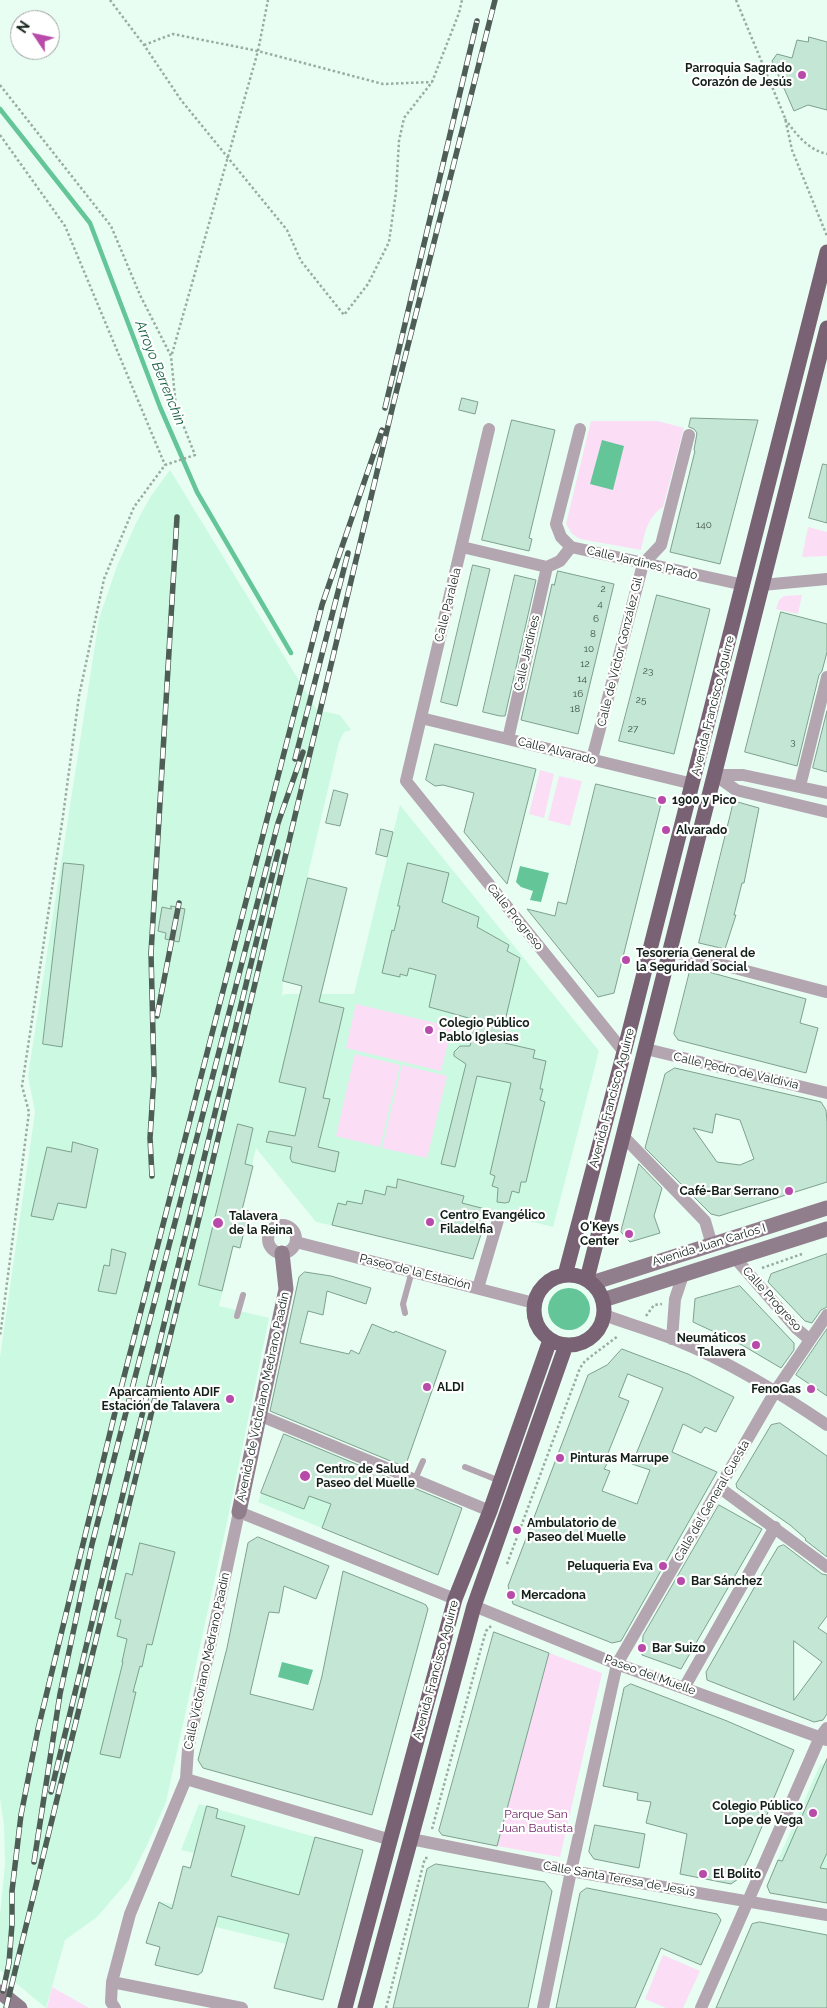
<!DOCTYPE html>
<meta charset="utf-8">
<style>
body{margin:0}
#map{position:relative;width:827px;height:2008px;overflow:hidden;background:#e8fef2;font-family:Raleway,sans-serif}
canvas{display:block}
.north{position:absolute;left:10px;top:10px;width:50px;height:50px;box-sizing:border-box;background:#fff;border:1px solid #a1a6a3;border-radius:50%;rotate:304deg;font-size:14px;font-weight:700;line-height:20px;text-align:center;color:#132019}
.north::after{content:'';display:block;margin:auto;width:18px;height:22px;background:#b84baa;clip-path:polygon(50% 0,100% 100%,50% 72%,0 100%)}
</style>
<div id="map">
<canvas width="827" height="2008"></canvas>
<div class="north">N</div>
</div>
<script>
const context = document.querySelector('canvas').getContext('2d');
context.lineJoin = 'round';
function fill(path, color) { context.fillStyle = color; context.fill(path, 'evenodd'); }
function trace(path, color, width, dash) { context.strokeStyle = color; context.lineWidth = width; context.lineCap = dash ? 'butt' : 'round'; context.setLineDash(dash || []); context.stroke(path); }
function drawText(font, color, halo, rows, align = 'center') {
  context.font = font + ' Raleway,sans-serif'; context.lineWidth = 4.5; context.setLineDash([]); context.textBaseline = 'middle'; context.strokeStyle = halo; context.fillStyle = color; for (const [text, x, y, turn = 0] of rows) {
    context.save(); context.translate(x, y); context.rotate((+turn || 0) * Math.PI / 180); context.textAlign = isNaN(turn) ? turn : align; if (halo) context.strokeText(text, 0, 0); context.fillText(text, 0, 0); context.restore();
  }
}
fill(new Path2D(`
 M170,470L317,710L340,715L351,730L344,732L339,742L283,981L282,996L285,994H354L400,805L599,1051L553,1227L388,1186L374,1235L316,1222L256,1148L242,1209L249,1211L245,1229L240,1248L233,1247L219,1306L269,1318L225,1532L166,1802L147,1845L129,1880L97,1917L65,1940L46,2008L0,1970V1916L5,1864L4,1825L0,1798V1357L35,1112L28,1076L99,619L117,566L137,521L151,496Z
 M283,1437L348,1460L322,1528L258,1502Z
 M827,1762V1869L778,1860L820,1765Z
 M199,1804L315,1837L286,1944L216,1927L214,1929L159,1902L173,1904L183,1866L190,1868L194,1853L181,1850Z`), '#ccf9e1');
fill(new Path2D(`
 M591,421H658L684,428L663,507C647,517 645,533 641,550L580,539L572,534L566,524Z
 M808,527L827,532V556L802,557Z
 M802,595L798,614L776,609L779,600L784,596Z
 M540,770L554,774L544,818L529,814Z
 M559,776L582,781L570,826L548,820Z
 M356,1004L452,1027L441,1071L346,1048Z
 M355,1054L400,1065L380,1147L336,1136Z
 M402,1065L447,1076L427,1158L382,1148Z
 M549,1653L602,1673L560,1857L497,1846Z
 M663,1955L700,1971L683,2008H666L645,1999Z
 M52,1987L89,2008H47Z`), '#fbddf5');
fill(new Path2D(`
 M602,440L624,446L613,490L590,484Z
 M520,866L549,873L541,902L530,900L533,891L521,887L516,882Z
 M548 1309a21 21 0 1 1 42 0a21 21 0 1 1-42 0Z
 M282,1662L313,1670L308,1685L278,1677Z`), '#63c598');
trace(new Path2D(`
 M0,109L90,223L160,407L197,492L291,653`), '#63c598', 4.5);
const building = new Path2D(`
 M809,37L827,42V110L808,105L794,111L772,61L777,54L792,58L797,40L808,42Z
 M462,398L478,402L475,414L459,410Z
 M691,418L758,420L720,564L670,552L695,451L694,450L697,433L694,429L689,427Z
 M512,420L555,430L529,538L532,539L529,551L482,540Z
 M823,464L827,465V523L809,518Z
 M473,565L490,569L457,706L441,702Z
 M558,571L614,584L578,734L521,720L552,584L554,585Z
 M515,575L536,580L505,716H500L483,712Z
 M657,595L710,609L674,754L619,741Z
 M781,612L827,624V652L822,671L819,675L797,766L745,752Z
 M827,711V772L813,768Z
 M435,744L536,769L507,884L464,832L474,793L443,785L435,786L426,780Z
 M596,784L662,800L614,993L598,997L527,909L555,916L558,902L566,904Z
 M334,790L348,794L340,826L326,823Z
 M734,801L759,808L744,883H742L734,915H736L725,949L699,943Z
 M381,829L393,832L387,857L376,854Z
 M64,863L84,865L62,1047L43,1044Z
 M408,863L449,873L442,902L479,917L477,927L509,945L507,951L520,958L500,1042L535,1050L533,1058L546,1061L540,1089H543L540,1100L545,1102L526,1182H521L519,1193L512,1191L509,1202L505,1203L497,1202L498,1188L492,1186L495,1176L490,1174L511,1083L477,1076L455,1167L441,1164L466,1064L454,1056V1052L460,1046H470L476,1020L429,1007L436,975L409,968L407,976L400,974V977L382,973L392,930L394,931L400,906H398Z
 M308,878L347,888L319,1002L344,1008L323,1098L330,1099L318,1147L339,1152L335,1172L292,1162L290,1158L292,1147L266,1142L269,1131L295,1136L306,1088L279,1082L302,986L283,981Z
 M171,906L185,909L179,942L165,939L166,933L158,931L162,907L171,909Z
 M691,967L806,999L800,1023L818,1028L806,1073L678,1040L674,1034Z
 M675,1068L821,1102L826,1110L827,1122V1182L719,1216L711,1214L645,1148L665,1074ZM716,1114L740,1120L754,1159L740,1165L717,1162L693,1128L712,1133Z
 M238,1124L253,1128L245,1164L253,1166L242,1210L249,1211L240,1248L233,1246L222,1291L199,1285Z
 M73,1142L98,1149L86,1208L58,1203L53,1220L31,1216L47,1147L71,1152Z
 M639,1164L662,1188L654,1216L660,1233L630,1242L621,1232Z
 M398,1179L464,1196L462,1203L489,1210L473,1259L332,1225L338,1203L346,1205L347,1201L362,1204L365,1190L385,1195L387,1186L396,1188Z
 M112,1249L126,1253L116,1294L98,1291L104,1265L109,1266Z
 M827,1254V1307L821,1310L812,1323L805,1321L768,1282L771,1274Z
 M305,1272L331,1276L371,1288L366,1304L327,1291L323,1315L308,1311L300,1343L349,1354L351,1350L359,1354L372,1324L394,1333L395,1331L446,1351L405,1467L270,1411L299,1277Z
 M740,1286L794,1343V1350L781,1368L742,1345L693,1322L695,1299Z
 M827,1329V1396L796,1375Z
 M622,1349L688,1374L734,1397L716,1432L705,1427L701,1433L683,1424L672,1452L717,1472L621,1641L612,1643L513,1604L508,1586L588,1375L607,1365ZM628,1374L663,1388L632,1464L650,1470L637,1504L602,1491L610,1471L604,1469L607,1464L604,1463L629,1401L619,1397Z
 M780,1423L827,1456V1557L805,1540L806,1539L790,1525L737,1488L736,1484L771,1425Z
 M284,1434L462,1508L438,1575L322,1528L331,1504L309,1496L304,1509L261,1493Z
 M719,1505L762,1529L681,1669L642,1655L643,1636Z
 M258,1537L329,1566L316,1599L284,1586L279,1613L269,1612L250,1694L313,1710L322,1676L343,1571L422,1603L426,1605L428,1609L372,1815L203,1768L198,1760L227,1648L248,1543Z
 M140,1543L175,1552L152,1645L147,1644L142,1667L140,1666L133,1692H136L120,1758L100,1754L123,1662H122L127,1639L117,1636L121,1620L115,1618L126,1573L132,1575Z
 M784,1545L822,1574L827,1575V1616L818,1628L827,1634V1714L823,1720L814,1722L707,1680L706,1672L762,1574L778,1547ZM794,1641L822,1662L794,1700Z
 M494,1632L549,1653L497,1846L442,1835L439,1831Z
 M631,1684L727,1721L794,1750L750,1855L738,1879L731,1884L680,1874L687,1834L646,1823L651,1802L637,1800L638,1793L603,1786L624,1688Z
 M827,1759V1853L820,1868L827,1869V1903L770,1893L767,1886L778,1860L782,1861Z
 M207,1806L218,1809L216,1818L245,1826L231,1876L299,1895L315,1837L363,1850L323,2000L274,1988L289,1934L218,1916L202,1972L198,1975L155,1965L160,1947L146,1943L159,1902L172,1909L183,1866L190,1868Z
 M595,1825L645,1834L639,1868L594,1859L589,1852Z
 M436,1864L545,1882L552,1891L528,2008H393L427,1869Z
 M587,1888L717,1914L721,1920L701,1965L661,1948L635,2008H556L580,1893Z
 M760,1922L827,1935V2008H716L752,1924Z`);
fill(building, '#c3e7d4');
trace(building, '#7ea08e', 1);
trace(new Path2D(`
 M110,0L144,45L181,100L287,230L301,261L344,315L368,284L389,242L396,192L399,141L404,118L432,82L459,13L462,0
 M736,0L785,118L792,150L827,236
 M144,45L173,34L258,51L383,84L432,82
 M0,85L111,226L140,295L171,356L176,407L195,455L165,465L134,507L104,579L79,696L63,816L22,1086L29,1112L0,1337
 M785,119C797,135 807,149 827,154
 M0,135L65,226L165,465
 M172,354L258,51L268,0
 M762,1268L802,1254
 M646,1316L654,1305L662,1304
 M507,1564L580,1368L585,1361L618,1336
 M432,1829L480,1652L486,1631L491,1626
 M386,2008L425,1858H430`), '#9aaca2', 2.5, [2.5, 2.5]);
trace(new Path2D(`
 M405,1313L403,1304L412,1271
 M237,1316L243,1295
 M465,1467L500,1481
 M415,1479L423,1461`), '#b3a6b0', 6);
trace(new Path2D(`
 M489,429L406,781L624,1052
 M462,547L547,567L560,561L571,547L744,585
 M571,547L561,537L556,524L580,429
 M762,585L827,579
 M421,718L693,784
 M508,739L547,567
 M592,759L643,564L661,545L689,435
 M715,775L736,790L827,812
 M715,775H743L827,793
 M800,786L827,677
 M670,951L826,992
 M646,1049L827,1093
 M623,1136L705,1221L712,1245
 M268 1239a14 14 0 1 1 28 0a14 14 0 1 1-28 0Z
 M296,1242L534,1303
 M735,1258L797,1329L809,1339
 M478,1288L498,1220
 M604,1315C626,1323 650,1330 673,1339C728,1361 778,1392 827,1425
 M672,1339L675,1299L683,1275
 M261,1416L490,1511
 M720,1488L827,1567
 M474,1606L617,1664L827,1740
 M684,1688L775,1527
 M186,1779L391,1840
 M411,1839L571,1871L827,1915
 M112,1982L242,2008
 M115,2008L111,2002L112,1982L130,1914L186,1779L188,1749L239,1512L455,1599
 M543,2008L571,1871L617,1664L776,1390L827,1315
 M701,2008L820,1737L827,1728`), '#b3a6b0', 12);
trace(new Path2D(`
 M592,1283L827,1208
 M603,1300L827,1229
 M239,1512L286,1289L282,1253
 M0,1992L20,2008`), '#917e8d', 15);
trace(new Path2D(`
 M534 1310a35 35 0 1 1 70 0a35 35 0 1 1-70 0Z
 M565,1275L624,1052L827,252
 M587,1279L827,328
 M345,2008L455,1599L490,1511L550,1340
 M365,2008L474,1606L566,1345`), '#786274', 15);
const rail = new Path2D(`
 M385,408L477,21
 M295,759L348,553
 M157,1016L179,903
 M152,1176L150,1138L154,1076L151,953L177,517
 M51,1792L278,852
 M34,1862L60,1694L92,1544L278,823L303,752
 M3,1991L9,1963L12,1924V1891L21,1815L38,1729L118,1400L322,605L382,430
 M6,2008L200,1214L393,405L495,0`);
trace(rail, '#4e5d55', 5.5);
trace(rail, '#fff', 4, [11]);
for (const [x, y, r, color] of [
 [802,75,5,"#b84baa"],
 [662,800,5,"#b84baa"],
 [666,830,5,"#b84baa"],
 [626,960,5,"#b84baa"],
 [429,1030,5,"#b84baa"],
 [789,1191,5,"#b84baa"],
 [430,1222,5,"#b84baa"],
 [218,1223,6,"#b84baa"],
 [629,1234,5,"#b84baa"],
 [756,1345,5,"#b84baa"],
 [427,1387,5,"#b84baa"],
 [811,1389,5,"#b84baa"],
 [230,1399,5,"#b84baa"],
 [560,1458,5,"#b84baa"],
 [305,1476,6,"#b84baa"],
 [517,1530,5,"#b84baa"],
 [663,1566,5,"#b84baa"],
 [681,1581,5,"#b84baa"],
 [511,1595,5,"#b84baa"],
 [642,1648,5,"#b84baa"],
 [813,1813,5,"#b84baa"],
 [703,1874,5,"#b84baa"]
]) { const dot = new Path2D(); dot.arc(x, y, r, 0, 2 * Math.PI); context.fillStyle = color; context.fill(dot); trace(dot, '#fff', 2); }
drawText('10px', '#3f5248', null, [
 ["140",704,525],
 ["2",603,589],
 ["4",600,604],
 ["6",596,619],
 ["8",593,634],
 ["10",589,649],
 ["12",585,664],
 ["23",648,671],
 ["14",582,679],
 ["16",578,694],
 ["25",641,700],
 ["18",575,709],
 ["27",633,729],
 ["3",793,742]
]);
drawText('bold 12px', '#132019', '#fff', [
 ["Parroquia Sagrado",792,68,"right"],
 ["Corazón de Jesús",792,82,"right"],
 ["1900 y Pico",672,800],
 ["Alvarado",676,830],
 ["Tesorería General de",636,953],
 ["la Seguridad Social",636,967],
 ["Colegio Público",439,1023],
 ["Pablo Iglesias",439,1037],
 ["Café-Bar Serrano",779,1191,"right"],
 ["Centro Evangélico",440,1215],
 ["Filadelfia",440,1229],
 ["Talavera",229,1216],
 ["de la Reina",229,1230],
 ["O'Keys",619,1227,"right"],
 ["Center",619,1241,"right"],
 ["Neumáticos",746,1338,"right"],
 ["Talavera",746,1352,"right"],
 ["ALDI",437,1387],
 ["FenoGas",801,1389,"right"],
 ["Aparcamiento ADIF",220,1392,"right"],
 ["Estación de Talavera",220,1406,"right"],
 ["Pinturas Marrupe",570,1458],
 ["Centro de Salud",316,1469],
 ["Paseo del Muelle",316,1483],
 ["Ambulatorio de",527,1523],
 ["Paseo del Muelle",527,1537],
 ["Peluqueria Eva",653,1566,"right"],
 ["Bar Sánchez",691,1581],
 ["Mercadona",521,1595],
 ["Bar Suizo",652,1648],
 ["Colegio Público",803,1806,"right"],
 ["Lope de Vega",803,1820,"right"],
 ["El Bolito",713,1874]
], 'left');
drawText('12px', '#132019', '#fff', [
 ["Calle Jardines Prado",642,563,13],
 ["Calle Paralela",448,605,-76],
 ["Calle de Victor González Gil",620,652,-76],
 ["Calle Jardines",527,653,-77],
 ["Avenida Francisco Aguirre",713,706,-76],
 ["Calle Alvarado",557,751,14],
 ["Calle Progreso",515,917,51],
 ["Calle Pedro de Valdivia",736,1071,13],
 ["Avenida Francisco Aguirre",612,1098,-75],
 ["Avenida Juan Carlos I",709,1245,-17],
 ["Paseo de la Estación",415,1272,14],
 ["Calle Progreso",772,1299,48],
 ["Avenida de Victoriano Medrano Paadin",263,1397,-78],
 ["Calle del General Cuesta",712,1501,-60],
 ["Calle Victoriano Medrano Paadin",207,1661,-78],
 ["Avenida Francisco Aguirre",436,1670,-75],
 ["Paseo del Muelle",650,1675,20],
 ["Calle Santa Teresa de Jesús",619,1879,10]
]);
drawText('12px', '#701d66', '#fff', [
 ["Parque San",536,1814],
 ["Juan Bautista",536,1828]
]);
drawText('italic 14px', '#135f41', '#fff', [
 ["Arroyo Berrenchin",160,373,68]
]);
</script>
